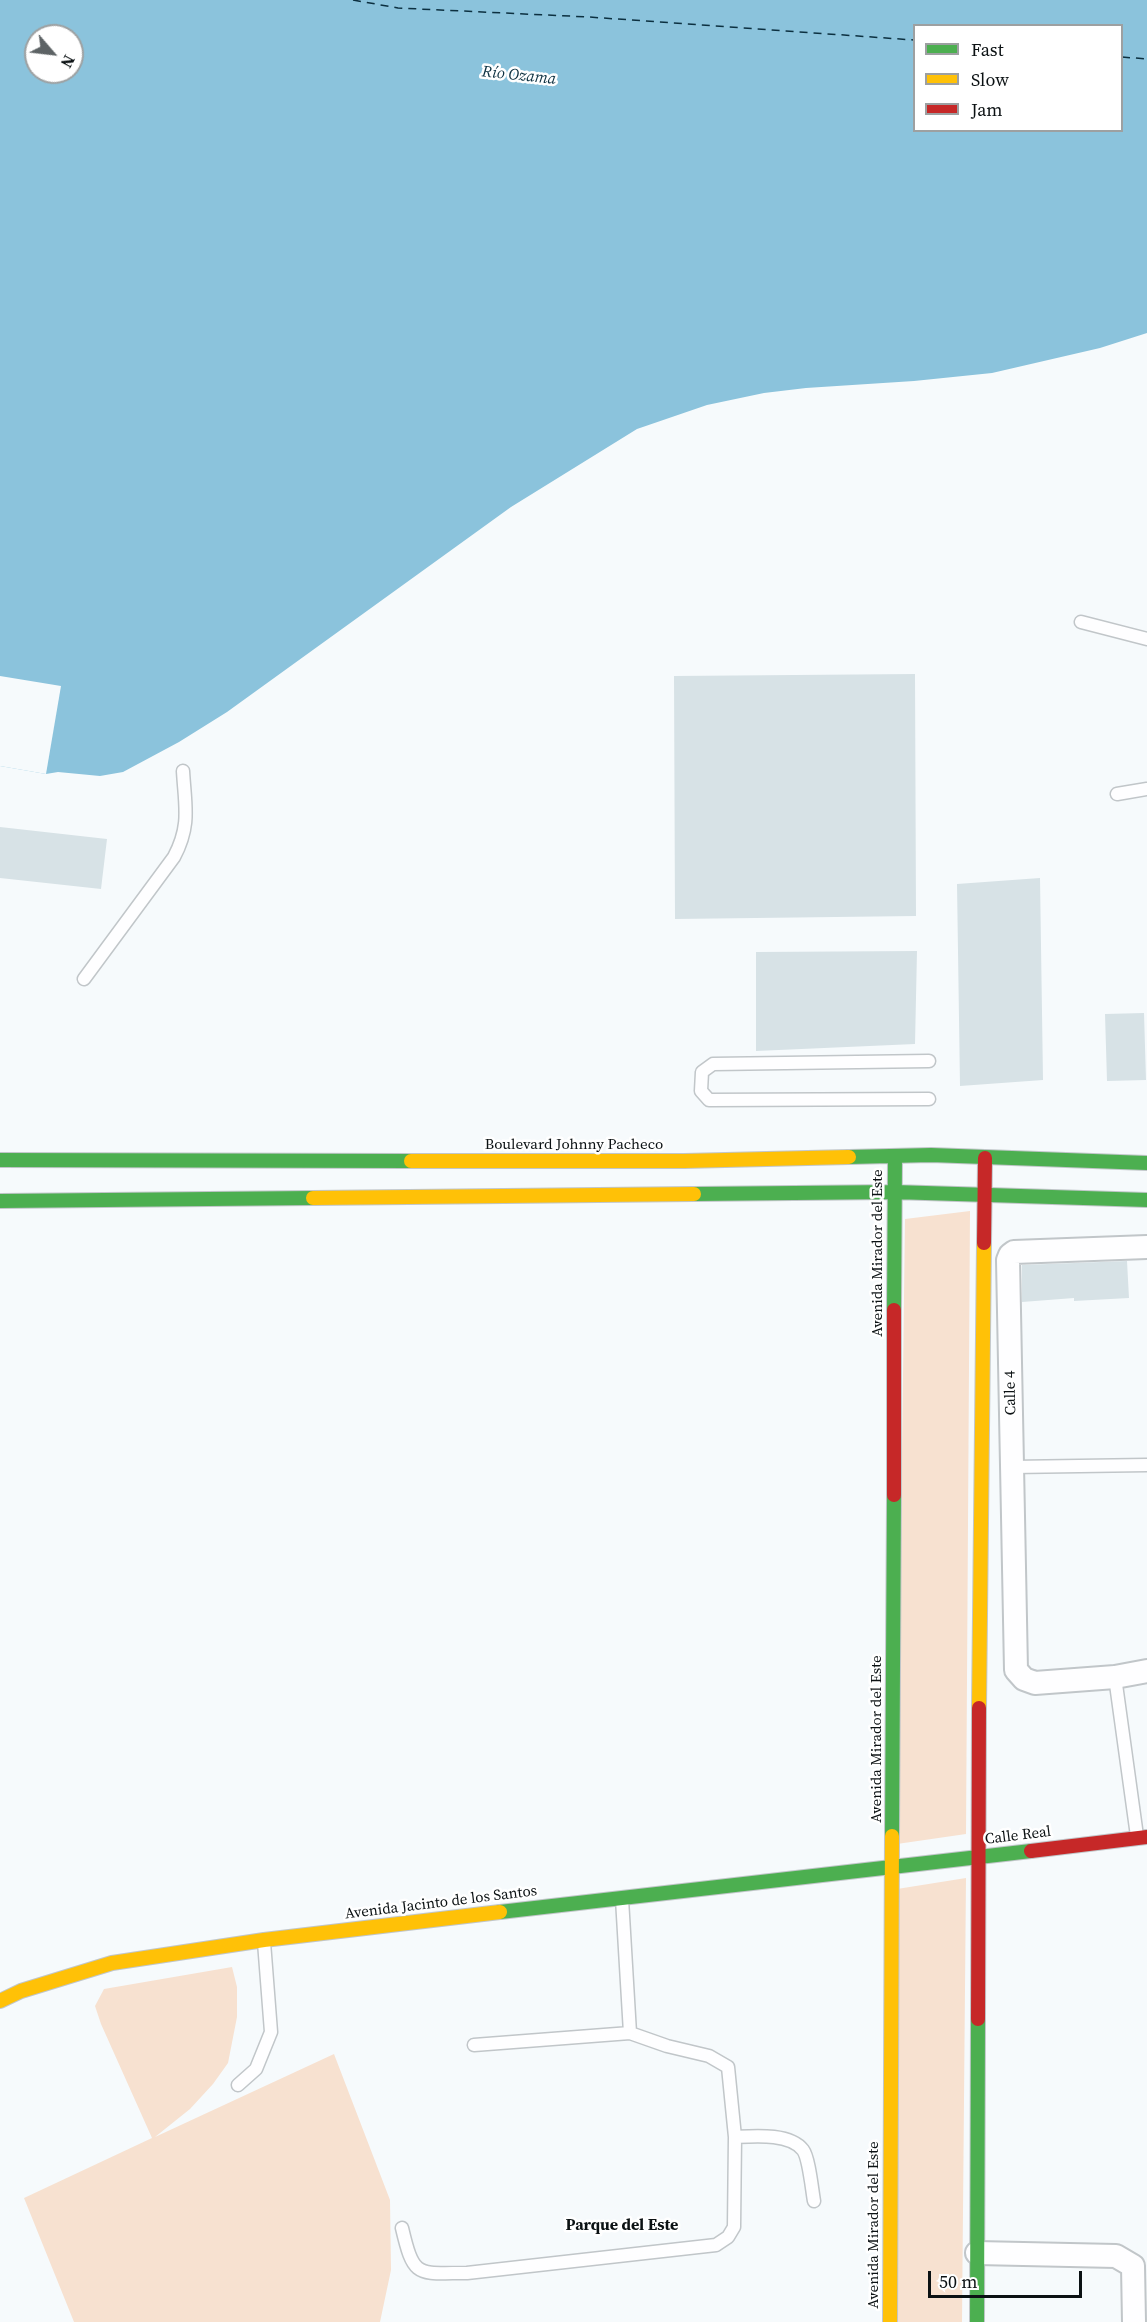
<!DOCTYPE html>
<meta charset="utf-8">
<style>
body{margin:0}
#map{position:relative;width:1147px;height:2322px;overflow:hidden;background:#f6fafc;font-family:"Source Serif 4",serif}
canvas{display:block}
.legend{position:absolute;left:913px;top:24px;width:210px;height:108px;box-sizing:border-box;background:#fff;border:2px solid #9da0a1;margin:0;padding:8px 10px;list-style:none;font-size:18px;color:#0b1113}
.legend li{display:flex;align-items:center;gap:12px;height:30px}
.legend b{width:30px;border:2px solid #9da0a1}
.north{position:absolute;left:24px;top:24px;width:60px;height:60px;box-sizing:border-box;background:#fff;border:2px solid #9da0a1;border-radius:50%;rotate:118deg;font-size:16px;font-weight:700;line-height:24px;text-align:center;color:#0b1113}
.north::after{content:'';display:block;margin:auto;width:21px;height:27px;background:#5d6365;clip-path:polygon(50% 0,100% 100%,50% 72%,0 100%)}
.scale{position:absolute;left:928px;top:2271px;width:154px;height:27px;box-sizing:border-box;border:3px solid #0b1113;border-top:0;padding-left:8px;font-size:18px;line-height:21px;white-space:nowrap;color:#0b1113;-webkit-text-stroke:4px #fff;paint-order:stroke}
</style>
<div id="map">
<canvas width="1147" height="2322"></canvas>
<ul class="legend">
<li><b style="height:8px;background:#4caf50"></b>Fast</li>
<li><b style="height:8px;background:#ffc107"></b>Slow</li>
<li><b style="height:8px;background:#c62828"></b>Jam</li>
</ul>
<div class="north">N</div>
<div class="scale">50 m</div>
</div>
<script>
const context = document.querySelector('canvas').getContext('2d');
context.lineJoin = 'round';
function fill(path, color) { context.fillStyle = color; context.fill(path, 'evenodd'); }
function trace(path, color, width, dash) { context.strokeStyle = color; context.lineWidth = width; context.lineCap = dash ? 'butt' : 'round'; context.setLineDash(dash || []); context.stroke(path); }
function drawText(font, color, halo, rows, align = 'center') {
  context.font = font + ' "Source Serif 4",serif'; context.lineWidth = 5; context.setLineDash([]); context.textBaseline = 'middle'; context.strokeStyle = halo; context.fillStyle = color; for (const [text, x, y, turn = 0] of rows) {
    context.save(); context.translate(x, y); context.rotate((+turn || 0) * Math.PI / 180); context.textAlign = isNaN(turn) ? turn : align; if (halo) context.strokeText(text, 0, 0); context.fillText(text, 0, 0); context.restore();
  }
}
fill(new Path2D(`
 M970,1211L966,1834L897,1844L905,1219Z
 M966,1878L962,2322H896L897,1889Z
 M232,1967L237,1987V2017L228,2063L213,2084L190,2109L155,2137L334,2054L390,2200L391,2270L380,2322H74L24,2198L152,2138L101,2024L95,2006L104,1989Z`), '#f7e1d0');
fill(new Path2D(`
 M0,0H1147V333L1100,348L992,373L914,381L806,388L764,393L707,405L637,429L511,507L227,712L179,742L123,772L100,776L58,772L46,774L0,766ZM914,26H1122V130H914ZM36,36H72V72H36Z`), '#8bc3dc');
fill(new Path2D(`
 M0,676L61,686L46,774L0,766Z`), '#f6fafc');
trace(new Path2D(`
 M353,0L398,8L589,17L914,40
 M1122,57L1147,59`), '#0c3040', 1.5, [8, 6]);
fill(new Path2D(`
 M915,674L916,916L675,919L674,676Z
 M0,827L107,839L101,889L0,878Z
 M1040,878L1043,1080L960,1086L957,884Z
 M917,951L915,1044L756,1051V952Z
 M1144,1013L1146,1080L1107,1081L1105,1014Z
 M1127,1261L1129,1298L1074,1301V1298L1022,1302V1265Z`), '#d7e2e6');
const lane = new Path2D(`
 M1081,622L1147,639
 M1117,794L1147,789
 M84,979L174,857C191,825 185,806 183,771
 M929,1061L713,1064L702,1072L701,1091L709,1100L929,1099
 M1012,1467L1147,1465
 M1115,1677L1137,1836
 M622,1899L630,2033L667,2046L709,2056L728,2067L735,2137C755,2136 790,2133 803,2150C809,2158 812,2190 814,2201
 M474,2045L630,2033
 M238,2085L256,2069L271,2032L264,1942
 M402,2228C414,2279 417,2273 467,2273L716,2245L728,2237L734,2227L735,2137`);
const street = new Path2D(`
 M1147,1247L1014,1252L1010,1255L1008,1260L1016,1670L1024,1679L1035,1683L1115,1677L1147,1671
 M977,2253L1116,2256L1133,2266L1134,2322`);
const fast = new Path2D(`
 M849,1157L931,1155L1147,1163
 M0,1160L411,1161
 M694,1194L894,1192L1147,1200
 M0,1201L313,1198
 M894,1310L895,1156
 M892,1836L894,1495
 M500,1912L1031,1851
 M977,2322L978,2019`);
const slow = new Path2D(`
 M411,1161H684L849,1157
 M313,1198L694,1194
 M979,1708L984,1243
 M0,2001L21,1991L112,1963L264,1940L500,1912
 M890,2322L892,1836`);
const jam = new Path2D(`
 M984,1243L985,1158
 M894,1495V1310
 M1031,1851L1147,1837
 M978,2019L979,1708`);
trace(lane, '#c1c6c9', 15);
trace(street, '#c1c6c9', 26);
trace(fast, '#c1c6c9', 16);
trace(slow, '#c1c6c9', 16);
trace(jam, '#c1c6c9', 16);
trace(lane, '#fefeff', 12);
trace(street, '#fefeff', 22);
trace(fast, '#4caf50', 14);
trace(slow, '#ffc107', 14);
trace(jam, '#c62828', 14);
drawText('15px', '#0b1113', '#fff', [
 ["Boulevard Johnny Pacheco",574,1145],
 ["Avenida Mirador del Este",878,1253,-90],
 ["Calle 4",1011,1393,-91],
 ["Avenida Mirador del Este",877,1739,-90],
 ["Calle Real",1018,1836,-7],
 ["Avenida Jacinto de los Santos",441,1903,-7],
 ["Avenida Mirador del Este",874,2225,-90]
]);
drawText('italic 16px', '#0c3040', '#fff', [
 ["Río Ozama",519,76,6]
]);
drawText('bold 16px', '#0b1113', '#fff', [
 ["Parque del Este",622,2226]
]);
</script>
